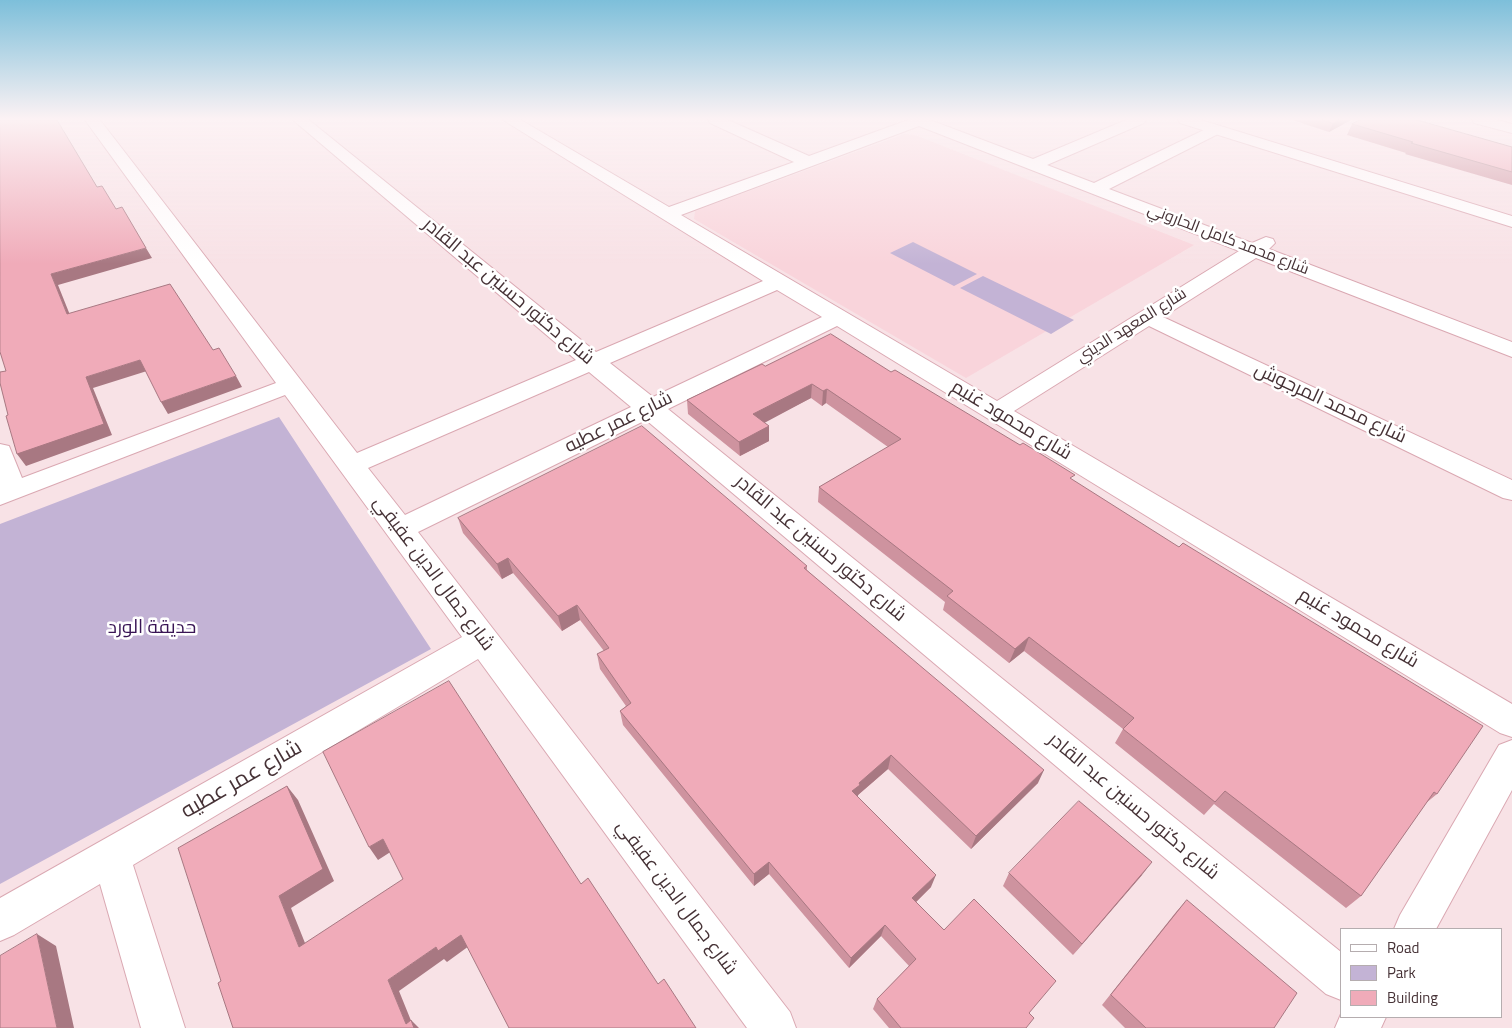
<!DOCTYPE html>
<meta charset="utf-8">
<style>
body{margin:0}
#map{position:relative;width:1512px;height:1028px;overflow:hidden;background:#f8e2e6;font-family:"Titillium Web",sans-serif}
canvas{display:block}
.legend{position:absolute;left:1340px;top:928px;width:162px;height:90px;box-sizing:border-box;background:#fff;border:1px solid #b5adaf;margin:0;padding:6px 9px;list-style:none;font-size:15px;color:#463236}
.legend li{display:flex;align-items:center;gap:10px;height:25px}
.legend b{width:25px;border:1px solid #b5adaf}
</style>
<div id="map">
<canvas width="1512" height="1028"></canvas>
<ul class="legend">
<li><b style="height:6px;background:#fff"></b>Road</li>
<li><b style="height:14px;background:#c3b3d5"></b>Park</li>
<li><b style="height:14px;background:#f0abb9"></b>Building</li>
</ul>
</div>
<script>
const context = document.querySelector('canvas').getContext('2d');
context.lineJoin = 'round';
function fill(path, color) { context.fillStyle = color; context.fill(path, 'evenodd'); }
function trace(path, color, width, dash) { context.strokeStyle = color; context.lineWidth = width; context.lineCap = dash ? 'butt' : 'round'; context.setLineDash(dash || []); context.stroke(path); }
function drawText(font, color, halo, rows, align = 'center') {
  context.font = font + ' "Titillium Web",Cairo,sans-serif'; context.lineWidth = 5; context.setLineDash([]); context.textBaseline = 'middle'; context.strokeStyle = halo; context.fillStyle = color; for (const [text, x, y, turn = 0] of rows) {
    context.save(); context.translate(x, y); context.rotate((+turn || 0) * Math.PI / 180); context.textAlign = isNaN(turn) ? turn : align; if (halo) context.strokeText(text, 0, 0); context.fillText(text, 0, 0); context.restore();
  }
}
fill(new Path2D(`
 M904,134L915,135L1194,245L966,378L694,219L695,211Z`), '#f9d4db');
fill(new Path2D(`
 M913,242L977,274L954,286L890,253Z
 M983,276L1074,320L1051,334L960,288Z
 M279,417L431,649L0,884V524Z`), '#c3b3d5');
const minor = new Path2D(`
 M85,120H100L357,453L576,360L293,120H309L596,352L763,281L503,120H521L669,207L794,162L710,123L708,120H728L809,156L908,120H930L1033,159L1126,120H1146L1144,123L1047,165L1094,183L1210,127H1220L1223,130L1220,133L1109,189L1252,243L1266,237L1273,239L1275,243L1269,249L1512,342V357L1256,258L1163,317L1512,480V500L1503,498L1149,326L1014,411L1512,704V737L1500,733L837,326L668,409L1341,952V1000L1326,994L646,420L418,532L790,1012L796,1028H747L478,659L133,865L185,1028H141L100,884L14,935L0,941V898L462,637L285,395L0,505V444L9,446L22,478L276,383ZM919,126L1239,251L997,401L681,215ZM777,290L822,317L653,397L610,363ZM589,372L631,407L405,515L368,468Z
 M1472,120H1497L1512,124V133L1474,123Z
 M1512,740V790L1436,929H1394L1400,915L1499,745Z
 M1341,1014V1017H1386L1381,1028H1335Z`);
const tertiary = new Path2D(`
 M1178,120H1201L1512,216V227L1180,123Z`);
trace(minor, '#daa8b2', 2);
trace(tertiary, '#daa8b2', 2);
fill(minor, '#fff');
fill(tertiary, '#fff');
fill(new Path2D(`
 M1292,120H1351L1329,132Z
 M1352,124L1512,147V185L1405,154L1406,153L1347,135Z
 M765,366L891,372L1073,480L1437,794L1426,803L1361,896L1346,908L1214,804L1204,815L1115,743L1123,729L1024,651L1009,663L943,610L945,602L818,502L819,487L888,447L826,403L822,406L811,398L764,422L769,426V441L740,456L688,414L687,400Z
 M458,518L807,566V570L1038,783L971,849L888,769L858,795V797L931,887L916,902L1029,1013L1026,1028H889L873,1009L877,999L909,966L881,936L849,968L769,874L754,886L623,725L620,711L626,706L600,669L597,654L604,651L580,620L562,631L513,573L502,579L463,533Z
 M1009,873L1142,875L1073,955L1003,886Z
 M1187,900L1274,1028H1125L1102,1005L1176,912Z`), '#ce939f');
fill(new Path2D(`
 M1339,120H1351L1329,132L1333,123Z
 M146,248L152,258L58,285L74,325L67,314L51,274Z
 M140,360L147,371L93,388L112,435L26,466L17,454L86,377Z
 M236,376L242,387L168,414L161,402Z
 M812,384L811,398L753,429V414Z
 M827,389L826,403L822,406L823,391Z
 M769,426V441L740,456L739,442Z
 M508,558L513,573L502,579L497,564Z
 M577,605L580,620L562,631L558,616Z
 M1029,637L1024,651L1009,663L1015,649Z
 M891,755L888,769L858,795V798L852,791L859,783Z
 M1044,770L1038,783L971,849L976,836Z
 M287,786L298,800L334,881L291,908L311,958L299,947L279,896Z
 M383,839L392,851L378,860L369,847Z
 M769,862V874L754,886V874Z
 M1152,862L1142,875L1073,955L1082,944Z
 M936,875L931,887L908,910L912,898Z
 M885,925L881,936L849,968L851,958Z
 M37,934L56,946L74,1028H57Z
 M461,935L469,946L447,962L444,959L399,991L414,1028L406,1024L388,980L436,947Z
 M411,1020L419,1028H414Z`), '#a87882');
const building = new Path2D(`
 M0,120H57L97,187L102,186L116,209L122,207L146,248L51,274L67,314L170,284L213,350L219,348L236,376L161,402L140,360L86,377L104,424L17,454L6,416L8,415L0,383V372L6,371L0,352Z
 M1322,120H1339L1333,123Z
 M1360,120H1417L1512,147V172L1411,143L1413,142L1352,124Z
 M831,334L891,372L895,370L1020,445L1023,443L1075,475L1070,478L1179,547L1183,543L1483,726L1437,794L1434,792L1361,896L1225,791L1215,802L1123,729L1134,718L1029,637L1015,649L947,596L953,591L819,487L901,439L827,389L823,391L812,384L753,414L769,426L739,442L687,400L762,364L765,366Z
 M642,426L807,566L804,568L1044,770L976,836L891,755L859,783L860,785L852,791L936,875L912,898L944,930L974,899L1056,981L1029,1013L1034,1018L1026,1028H901L877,999L916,959L885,925L851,958L769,862L754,874L620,711L631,703L597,654L609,648L577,605L558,616L508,558L497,564L458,518Z
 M449,681L581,884L588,878L658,984L664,979L696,1028H509L461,935L438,951L436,947L388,980L406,1024L411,1020L414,1028H233L218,983L221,981L178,848L287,786L323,869L279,896L299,947L403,879L383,839L369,847L323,752Z
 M1079,801L1152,862L1082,944L1009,873Z
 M1187,900L1297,993L1274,1028H1146L1111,995Z
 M37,934L57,1028H0V956Z`);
fill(building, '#f0abb9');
trace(building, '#a87882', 1);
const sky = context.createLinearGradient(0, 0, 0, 264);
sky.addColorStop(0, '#7dbfda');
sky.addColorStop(0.45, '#fcf2f4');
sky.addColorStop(1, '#fcf2f400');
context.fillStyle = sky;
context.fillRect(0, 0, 1512, 264);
drawText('16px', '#463236', '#fff', [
 ["شارع محمد كامل الحاروني",1228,240,21],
 ["شارع المعهد الديني",1132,326,-32]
]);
drawText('19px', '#463236', '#fff', [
 ["شارع دكتور حسنين عبد القادر",508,292,40],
 ["شارع محمد المرجوش",1330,404,25],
 ["شارع محمود غنيم",1011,421,31],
 ["شارع عمر عطيه",619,423,-26],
 ["شارع دكتور حسنين عبد القادر",820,549,40],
 ["شارع جمال الدين عفيفي",433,574,53],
 ["شارع محمود غنيم",1358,629,31],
 ["شارع دكتور حسنين عبد القادر",1133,807,40],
 ["شارع جمال الدين عفيفي",676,898,53]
]);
drawText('19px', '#391555', '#fff', [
 ["حديقة الورد",152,628]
]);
drawText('22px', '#463236', '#fff', [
 ["شارع عمر عطيه",242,780,-30]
]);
</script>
